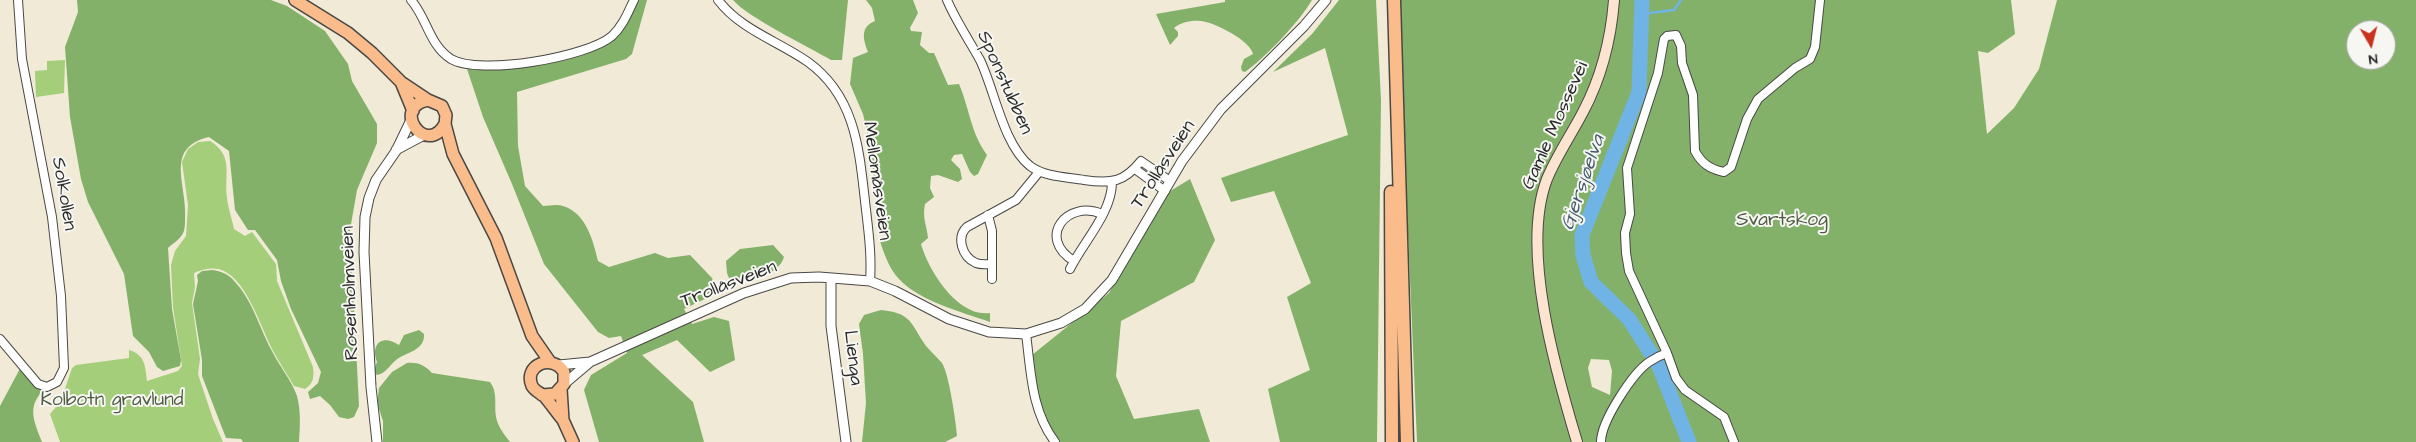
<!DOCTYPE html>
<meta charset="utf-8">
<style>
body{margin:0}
#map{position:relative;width:2416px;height:442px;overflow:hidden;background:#f1ead6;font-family:"Architects Daughter",sans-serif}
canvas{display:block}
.north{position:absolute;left:2346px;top:20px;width:50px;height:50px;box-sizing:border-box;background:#f6f6f2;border:1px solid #a5a5a2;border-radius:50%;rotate:172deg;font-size:14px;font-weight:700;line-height:20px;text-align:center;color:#2b2b2b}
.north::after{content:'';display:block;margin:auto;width:18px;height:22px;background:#c8321e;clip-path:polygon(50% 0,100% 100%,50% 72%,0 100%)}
</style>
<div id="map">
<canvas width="2416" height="442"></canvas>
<div class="north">N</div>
</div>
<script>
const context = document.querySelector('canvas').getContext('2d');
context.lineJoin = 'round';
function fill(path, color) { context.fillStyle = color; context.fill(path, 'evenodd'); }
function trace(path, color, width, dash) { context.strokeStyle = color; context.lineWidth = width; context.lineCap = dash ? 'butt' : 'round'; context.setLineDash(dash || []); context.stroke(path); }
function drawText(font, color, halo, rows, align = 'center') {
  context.font = font + ' "Architects Daughter",sans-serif'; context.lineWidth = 4; context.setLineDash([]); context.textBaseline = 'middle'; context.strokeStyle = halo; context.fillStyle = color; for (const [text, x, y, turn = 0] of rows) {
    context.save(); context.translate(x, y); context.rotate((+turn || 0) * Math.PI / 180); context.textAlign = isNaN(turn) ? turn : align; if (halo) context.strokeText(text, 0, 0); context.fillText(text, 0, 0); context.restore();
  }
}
fill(new Path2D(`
 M65,60L64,93L36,97L35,71L47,70V61Z
 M210,141C234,156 224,173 227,198C228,208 232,219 234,229L245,236L252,232L276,264L277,281L313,367C314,377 314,383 305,389L294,386C287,374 279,362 272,349C261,327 247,282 224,271C215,266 203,269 194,273L195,287L192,303L200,359L198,374L213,419L223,442H60L50,414L61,401L72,368L76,365L129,358V350C145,355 145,365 147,381L178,371L182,366L173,307L171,265L175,251L186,236L188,205L182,162L188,149L198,142Z`), '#a4ce79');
fill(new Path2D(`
 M77,0H271L287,6L325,31L348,64L352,81L377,124V143L357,190L350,230L359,406L354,417L348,419L339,417L330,405L320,396L310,399L308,392L318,383L321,372L291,309L281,281L277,260L255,230H248L235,210L229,151L209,137C163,148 188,185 185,220C185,224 185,231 182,235C179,240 172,244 168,248L172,309L181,360L180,366L163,371L157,367L149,352L133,336L124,274L88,202L81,179L70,117L65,47L78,12Z
 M638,0H647L632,54L626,59L517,92L518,146L525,186L543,206C549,206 557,204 563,206C586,213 593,240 598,261L609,267L655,253L668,258L690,255L712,278L716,291L707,298L684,309L692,324L714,317L729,321L735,360L710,372L677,340L642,355L693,402L704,442H599L584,390L591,375L627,353L621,336L609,338L598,332L544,264L512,184L483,117L467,69C502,71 532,67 565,59C580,55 596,52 609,44C623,35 631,15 638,0Z
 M733,0H848L842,60H831C809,47 747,17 733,0Z
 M866,0H913L918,13L910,28L911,31L922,32L920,45L929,53H934L948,85L959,84C970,110 970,131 987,155L978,174L974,176L970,172L962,154L954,155L951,160L960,169L962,179L958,182L938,175L931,176L930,188L934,197L925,204C922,218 927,226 928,238L921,244C928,270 958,318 990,313V322C962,312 919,301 899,279C890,270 884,254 880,241L885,237L881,225L867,131L863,114L850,84L853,58L868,52C863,39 860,27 875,21L872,8Z
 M1225,0H1312C1300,21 1265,58 1245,72L1242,71L1241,67L1244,59L1253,54C1251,41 1214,22 1201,21C1192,20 1181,22 1174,28L1178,32V36L1170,45L1156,14L1225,2Z
 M1339,0H1376L1381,100L1377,442H1280L1268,389L1310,370L1287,297L1311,283L1274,191L1231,202L1221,178L1348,135L1325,48L1273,72L1312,34Z
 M1398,0H2011L2015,34L1988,53L1978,51L1987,134L2014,108L2039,69L2057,0H2416V442H1417ZM2356,30H2386V60H2356ZM1591,359L1609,360L1612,371L1610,395L1592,387L1588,368Z
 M1190,179L1215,240L1194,282L1121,321L1116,376L1134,419L1199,409L1210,442H1056L1038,411L1032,355L1109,293L1167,193Z
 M773,245L784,257C778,276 752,279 735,284L731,283L727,273L726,261L740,249Z
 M212,270C221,271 229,274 235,282C253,301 260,330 273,353C280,367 292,381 297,396C301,411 300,427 299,442H243L241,439L226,438L202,376V360L193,304L198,281L197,275L202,271Z
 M881,310C912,313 910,323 926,346C931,352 937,357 942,363C949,374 956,422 957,436L945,442H862L866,403L863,354L859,324L864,315Z
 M419,330L424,334C425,351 406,352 396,360C390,365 385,374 377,375L373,372L377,362C370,343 383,334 399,345L404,335Z
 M23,363L39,386L47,387C26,405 33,419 42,442H0V406Z
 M407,363C417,362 425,365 432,373L490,382C498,392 494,405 496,417C498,427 504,434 510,442H383V421L377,403L379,388L392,372Z`), '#83b169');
trace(new Path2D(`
 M1642,14L1674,10L1681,0`), '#70b4e6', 2.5);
trace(new Path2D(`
 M1642,0L1639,92L1582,235L1583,255L1591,282L1629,319L1659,366L1689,442`), '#70b4e6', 15);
const minor = new Path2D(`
 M411,0C427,18 429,45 451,59C480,76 588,57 612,36C623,26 628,12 634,0
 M718,0C741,30 778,41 808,62C855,96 859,148 865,201C868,228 872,254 870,281
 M947,0C956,21 969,40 980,60C995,91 1003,144 1030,166C1045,177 1066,177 1084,180C1112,184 1124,182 1141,161L1170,181
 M1135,169L1165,191
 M988,215L992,231V279
 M1074,261C1036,238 1067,199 1102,214
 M992,264C986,264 981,265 976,263C962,257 956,237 967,227L1016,200L1039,172
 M1070,269C1083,242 1112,213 1112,182
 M1026,334C1031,371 1031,410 1055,442
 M0,339L38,384L47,387L57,382L64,368L61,296L52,217L22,59L18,0
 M1601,442C1601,421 1633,373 1649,362C1655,358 1661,355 1667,353
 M1734,442L1724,417L1685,390L1676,378L1667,353L1629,271L1626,253L1625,233L1630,214L1627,168L1658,73L1664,39L1667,36L1676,35L1681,46L1682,63L1693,95L1695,151C1702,164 1710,169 1724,172L1731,167L1747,119L1758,99L1795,68L1810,59L1815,47L1820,0`);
const tertiary = new Path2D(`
 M396,150L424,135
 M831,278V326L846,442
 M559,365L590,362
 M564,384L590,362L744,293L791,278L819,277L870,281L895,291L949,319L989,332L1026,334L1061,323L1085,309L1112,280L1182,161L1221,109L1304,26L1326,0
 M377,442L371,387L364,252L365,217L369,198L376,180L396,151L411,120`);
const secondary = new Path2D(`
 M1577,442C1556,372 1520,249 1547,179C1557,155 1571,135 1583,112C1601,78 1611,39 1614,0`);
const primary = new Path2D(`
 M295,0L348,33L372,53L401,82L428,100L442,106L446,115L445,124L453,154L496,238L532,336L550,362
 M401,82L413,111
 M428,100C390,107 426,158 445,124
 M561,389L563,420L573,442
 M542,395L555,394L564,384V372C552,353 523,365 532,386C535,391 540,393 544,396C551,404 557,413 563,420`);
const trunk = new Path2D(`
 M1394,0L1407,442
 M1391,192L1392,442`);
trace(minor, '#494845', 10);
trace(tertiary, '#494845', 11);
trace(secondary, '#494845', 12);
trace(primary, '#494845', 14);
trace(trunk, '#494845', 15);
trace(minor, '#fff', 8);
trace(tertiary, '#fff', 9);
trace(secondary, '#fde4d1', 10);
trace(primary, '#fabc8b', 11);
trace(trunk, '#fabc8b', 12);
drawText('19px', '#2b2b2b', '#f6f6f2', [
 ["Sponstubben",1004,83,66],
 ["Gamle Mossevei",1556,126,-66],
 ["Trollåsveien",1164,165,-57],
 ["Mellomåsveien",876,181,82],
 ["Solkollen",63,194,80],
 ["Trollåsveien",729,285,-21],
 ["Rosenholmveien",351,293,-92],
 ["Lienga",852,358,83]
]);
drawText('19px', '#4f5c42', '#f6f6f2', [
 ["Svartskog",1782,221],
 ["Kolbotn gravlund",112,401]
]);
drawText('italic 20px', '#435b6c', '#f6f6f2', [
 ["Gjersjøelva",1584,183,-71]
]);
</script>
